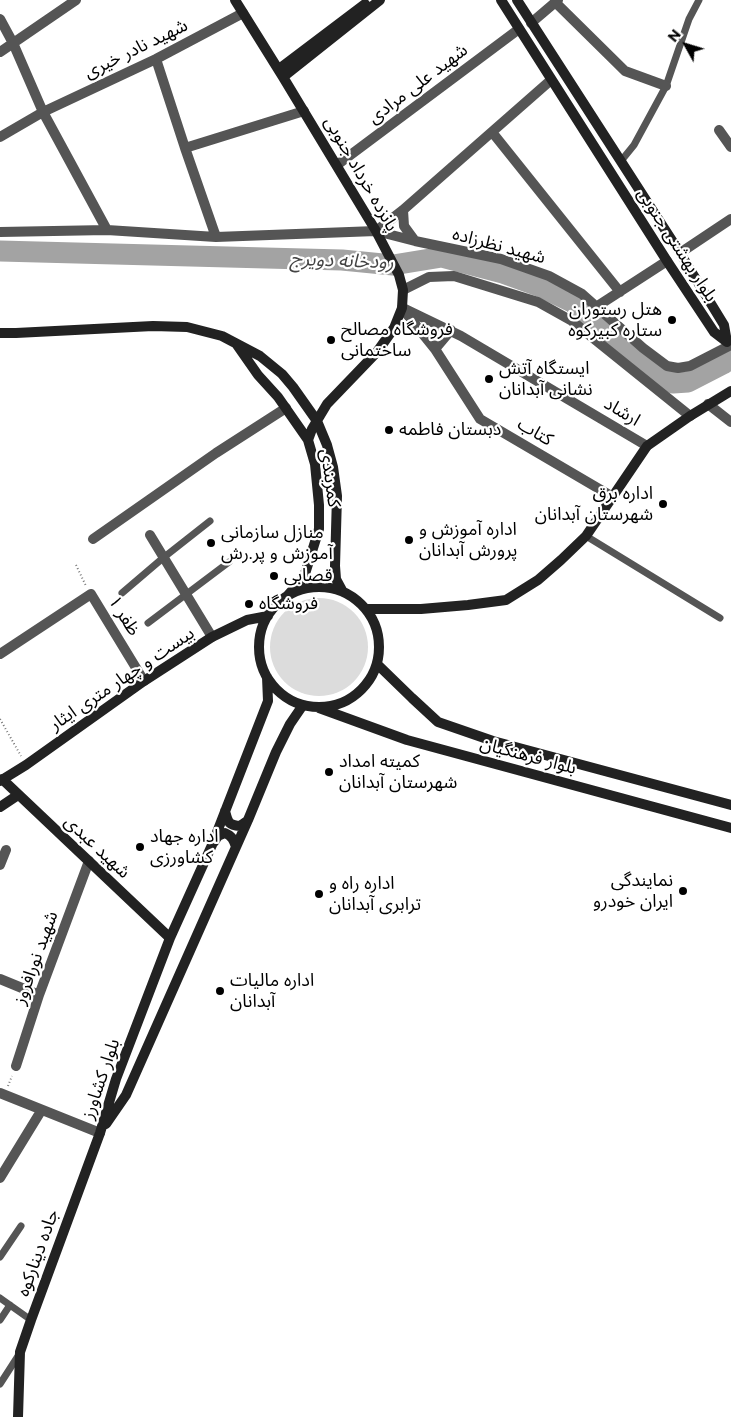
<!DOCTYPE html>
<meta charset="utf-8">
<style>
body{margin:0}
#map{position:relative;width:731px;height:1417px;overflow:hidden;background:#fff;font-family:Montserrat,sans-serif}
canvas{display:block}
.north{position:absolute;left:661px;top:20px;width:50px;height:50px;-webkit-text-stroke:4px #fff;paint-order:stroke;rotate:309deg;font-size:14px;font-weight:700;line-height:20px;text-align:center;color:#000}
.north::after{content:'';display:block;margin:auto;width:18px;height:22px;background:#000;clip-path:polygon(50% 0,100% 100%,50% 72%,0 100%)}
</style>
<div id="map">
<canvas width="731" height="1417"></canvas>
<div class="north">N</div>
</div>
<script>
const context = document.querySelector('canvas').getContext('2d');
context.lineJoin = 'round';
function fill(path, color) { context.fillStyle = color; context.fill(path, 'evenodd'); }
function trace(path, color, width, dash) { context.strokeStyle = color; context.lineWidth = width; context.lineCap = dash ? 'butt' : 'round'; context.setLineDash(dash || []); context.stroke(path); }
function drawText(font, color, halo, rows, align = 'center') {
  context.font = font + ' Montserrat,"Noto Sans Arabic",sans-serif'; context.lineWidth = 4.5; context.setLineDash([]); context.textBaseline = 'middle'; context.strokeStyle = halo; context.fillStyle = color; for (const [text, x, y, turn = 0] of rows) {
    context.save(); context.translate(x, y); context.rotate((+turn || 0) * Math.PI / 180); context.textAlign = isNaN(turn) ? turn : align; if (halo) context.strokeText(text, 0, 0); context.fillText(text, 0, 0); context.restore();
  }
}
fill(new Path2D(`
 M270 647a49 49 0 1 1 98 0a49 49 0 1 1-98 0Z`), '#dcdcdc');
trace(new Path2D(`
 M0,251L342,260L393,265L442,257L503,273L539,286L572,302L657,373L673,383L688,382L723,364L731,358`), '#a3a3a3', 21);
trace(new Path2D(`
 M76,565L86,586
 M0,719L21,756
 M8,1086L12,1076`), '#777', 2, [1, 2.5]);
trace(new Path2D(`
 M621,161L634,145L666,86L689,19L699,0
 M586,536L720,618
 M122,593L163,558L210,521
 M148,623L229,562
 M0,1257L21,1226
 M0,1298L31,1320
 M0,1320L10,1305
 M0,1384L20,1353`), '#555', 7);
trace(new Path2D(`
 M555,2L625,71L666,86
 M0,19L13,43L43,112L107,230
 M531,23L558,0
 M0,52L76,0
 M156,59L185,148
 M719,130L731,147
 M492,132L620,292
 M0,137L43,112L156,59L243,13
 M337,165L519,29
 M403,210L404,226L415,241
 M376,231L415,241L501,259L549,276L582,294L643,348L667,366L678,368L690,366L729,346
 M0,232L107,230L216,237L376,231L403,210L551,80
 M216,237L185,148L304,111
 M680,253L731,219
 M403,290L429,277L454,276L538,302L572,321L690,416
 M596,307L667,261
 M402,308L435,349L480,419L613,497
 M405,309L461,336L647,446
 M435,349L451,330
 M708,404L731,422
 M150,535L212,637
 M93,539L216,453L286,408
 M0,654L91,594L144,681
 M0,865L6,850
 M0,979L39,995
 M16,1066L39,995L89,861`), '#555', 10);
trace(new Path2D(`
 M0,1093L100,1133
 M0,1178L41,1111`), '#555', 10);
trace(new Path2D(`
 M235,0L283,77L376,231L399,275L403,290L402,308L394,328L377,352L327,404L312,429L308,440
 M501,0L667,261L714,332L727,342
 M517,0L680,253L724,325L727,342
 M279,69L365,4
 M283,77L380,0
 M0,333H16L153,326L187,327L222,336L260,356L282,374L293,387L317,421L327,445L333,467L337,496L335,566L336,579L343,592
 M237,345L258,375L278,397L308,440L315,464L319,505V529L304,577L288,595
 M259 647a60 60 0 1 1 120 0a60 60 0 1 1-120 0Z
 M366,609H421L468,605L506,600L538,580L561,560L586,536L647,446L690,416L731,391
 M377,664L412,698L438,722L493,741L731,805
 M319,708L407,740L731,828
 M2,779L170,938
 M0,781L26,765L144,681L212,637L247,620L268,616
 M0,807L18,795
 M225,811C228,822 228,825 240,826L247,821
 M214,842L218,836L225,833C232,836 234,840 236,847
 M106,1124L126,1095L248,820L276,752L290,724L303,705
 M18,1417L20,1352L31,1320L100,1133L116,1079L170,938L212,845L268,701L267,677`), '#222', 10);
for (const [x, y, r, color] of [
 [672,320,5,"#000"],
 [331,340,5,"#000"],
 [489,379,5,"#000"],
 [389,430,5,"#000"],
 [663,504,5,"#000"],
 [409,540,5,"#000"],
 [211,543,5,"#000"],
 [274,576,5,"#000"],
 [249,604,5,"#000"],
 [329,772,5,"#000"],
 [140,847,5,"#000"],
 [683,891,5,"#000"],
 [319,894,5,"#000"],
 [220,991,5,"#000"]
]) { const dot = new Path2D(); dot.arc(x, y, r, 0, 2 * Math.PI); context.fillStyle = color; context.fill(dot); trace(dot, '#fff', 2); }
drawText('18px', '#000', '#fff', [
 ["شهید نادر خیری",136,49,-26],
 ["شهید علی مرادی",418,84,-37],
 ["پانزده خرداد جنوبی",361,174,60],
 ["بلوار بهشتی جنوبی",677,245,57],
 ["شهید نظرزاده",499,246,15],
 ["ارشاد",622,412,31],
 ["کتاب",535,432,31],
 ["کمربندی",330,478,82],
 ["ظفر ۱",124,616,58],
 ["بیست و چهار متری ایثار",122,679,-34],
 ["بلوار فرهنگیان",528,756,15],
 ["شهید عبدی",97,847,43],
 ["شهید نورافروز",36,958,-70],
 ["بلوار کشاورز",101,1079,-71],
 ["جاده دینارکوه",38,1253,-70]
]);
drawText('18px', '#000', '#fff', [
 ["هتل رستوران",662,310,"right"],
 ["ستاره کبیرکوه",662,331,"right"],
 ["فروشگاه مصالح",341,330],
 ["ساختمانی",341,351],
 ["ایستگاه آتش",499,369],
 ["نشانی آبدانان",499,390],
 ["دبستان فاطمه",399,430],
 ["اداره برق",653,494,"right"],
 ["شهرستان آبدانان",653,515,"right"],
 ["اداره آموزش و",419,530],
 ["پرورش آبدانان",419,551],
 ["منازل سازمانی",221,533],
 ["آموزش و پر.رش",221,554],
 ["قصابی",284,576],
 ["فروشگاه",259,604],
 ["کمیته امداد",339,762],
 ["شهرستان آبدانان",339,783],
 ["اداره جهاد",150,837],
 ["کشاورزی",150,858],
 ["نمایندگی",673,881,"right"],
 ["ایران خودرو",673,902,"right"],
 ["اداره راه و",329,884],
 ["ترابری آبدانان",329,905],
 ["اداره مالیات",230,981],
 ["آبدانان",230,1002]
], 'left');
drawText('italic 19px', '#444', '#fff', [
 ["رودخانه دویرج",342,261,2]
]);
</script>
